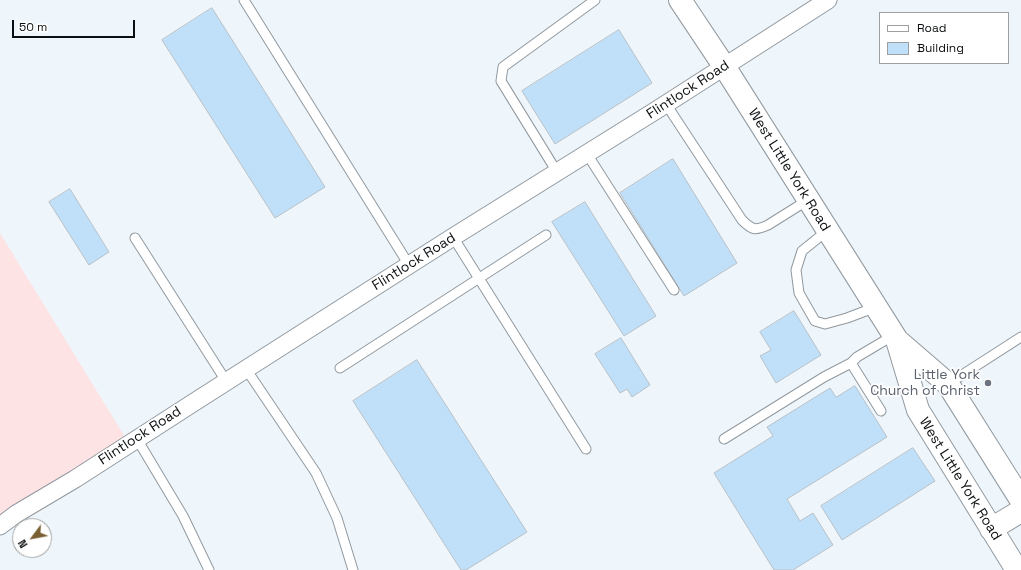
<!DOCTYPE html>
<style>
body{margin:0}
#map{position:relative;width:1021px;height:570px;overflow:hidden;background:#eef6fc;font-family:"Space Grotesk",sans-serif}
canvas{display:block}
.legend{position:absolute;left:879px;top:12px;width:130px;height:52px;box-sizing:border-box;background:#fff;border:1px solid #9e9fa0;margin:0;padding:5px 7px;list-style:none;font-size:12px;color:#0c0f11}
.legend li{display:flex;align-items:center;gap:8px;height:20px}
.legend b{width:20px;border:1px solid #9e9fa0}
.north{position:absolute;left:12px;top:518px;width:40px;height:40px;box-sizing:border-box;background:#fff;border:1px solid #9e9fa0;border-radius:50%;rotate:238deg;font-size:11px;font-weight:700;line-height:16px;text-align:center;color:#0c0f11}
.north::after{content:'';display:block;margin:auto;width:14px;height:18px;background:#795f31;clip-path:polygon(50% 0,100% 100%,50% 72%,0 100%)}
.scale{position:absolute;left:12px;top:20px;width:123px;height:18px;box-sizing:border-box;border:2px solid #0c0f11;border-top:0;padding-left:5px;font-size:12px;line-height:14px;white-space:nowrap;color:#0c0f11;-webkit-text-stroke:3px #fff;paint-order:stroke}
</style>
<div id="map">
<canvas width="1021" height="570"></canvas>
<ul class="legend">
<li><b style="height:5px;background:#fff"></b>Road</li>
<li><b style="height:11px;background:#c0e0f9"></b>Building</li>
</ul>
<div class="north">N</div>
<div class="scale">50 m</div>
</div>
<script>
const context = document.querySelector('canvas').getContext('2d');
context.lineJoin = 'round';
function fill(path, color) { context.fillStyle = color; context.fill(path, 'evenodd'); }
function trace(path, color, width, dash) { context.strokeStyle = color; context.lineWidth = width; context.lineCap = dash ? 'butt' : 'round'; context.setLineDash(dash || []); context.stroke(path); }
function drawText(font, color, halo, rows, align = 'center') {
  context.font = font + ' "Space Grotesk",sans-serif'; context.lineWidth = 3.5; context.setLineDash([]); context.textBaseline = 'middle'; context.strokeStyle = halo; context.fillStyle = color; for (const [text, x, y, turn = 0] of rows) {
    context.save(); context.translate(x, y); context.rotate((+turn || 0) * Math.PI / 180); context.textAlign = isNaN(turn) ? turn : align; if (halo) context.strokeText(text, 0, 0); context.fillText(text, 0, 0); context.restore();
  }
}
fill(new Path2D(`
 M0,233L125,437L0,516Z`), '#fee3e5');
const building = new Path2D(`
 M212,8L325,187L275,218L162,40Z
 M619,30L652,83L555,144L522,91Z
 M673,159L737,263L684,296L620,193Z
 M70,189L109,252L89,265L49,202Z
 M585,202L656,316L624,336L552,222Z
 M794,311L821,355L776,383L760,356L771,350L760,332Z
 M621,338L650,385L632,397L627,389L620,393L595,354Z
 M417,360L527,532L466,570H461L353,401Z
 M855,386L887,437L787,499L800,521L813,513L833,545L793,570H774L714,473L773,436L767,427L830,388L836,397Z
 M913,448L935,481L842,540L821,506Z`);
fill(building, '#c0e0f9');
trace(building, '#b8c0c6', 1);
const lane = new Path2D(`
 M244,0L409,265
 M666,104L742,220C752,230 755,231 768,225L808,200
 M587,154L674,290
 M557,172L501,81L503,67L595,0
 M828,230L802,251L796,270L799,293L815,321L825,324L847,318L876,307
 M453,237L586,449
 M135,238L226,381
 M340,368L546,235
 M246,369L316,473L337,518L353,570
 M948,384L1021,337
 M881,411L851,363L857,357L894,335
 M137,439L183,516L209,570
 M724,439L824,377L851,363`);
const street = new Path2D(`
 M0,526L16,514L75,479L196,401L453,237L655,111L828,0`);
const secondary = new Path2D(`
 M680,0L724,66L897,340L918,410L1017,570
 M897,340L948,384L1021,500
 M991,529L1021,511`);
trace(lane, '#91999f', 11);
trace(street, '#91999f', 19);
trace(secondary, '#91999f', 24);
trace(lane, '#fff', 9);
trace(street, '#fff', 17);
trace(secondary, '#fff', 22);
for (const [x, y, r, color] of [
 [988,383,4,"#6b7280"]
]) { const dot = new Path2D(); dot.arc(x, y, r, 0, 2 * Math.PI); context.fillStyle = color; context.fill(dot); trace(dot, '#fff', 1.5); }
drawText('14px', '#0c0f11', '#fff', [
 ["Flintlock Road",688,90,-33],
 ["West Little York Road",789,170,58],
 ["Flintlock Road",414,262,-32],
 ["Flintlock Road",140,436,-33],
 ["West Little York Road",960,479,58]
]);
drawText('14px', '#5b616d', '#fff', [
 ["Little York",980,375],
 ["Church of Christ",980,391]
], 'right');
</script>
